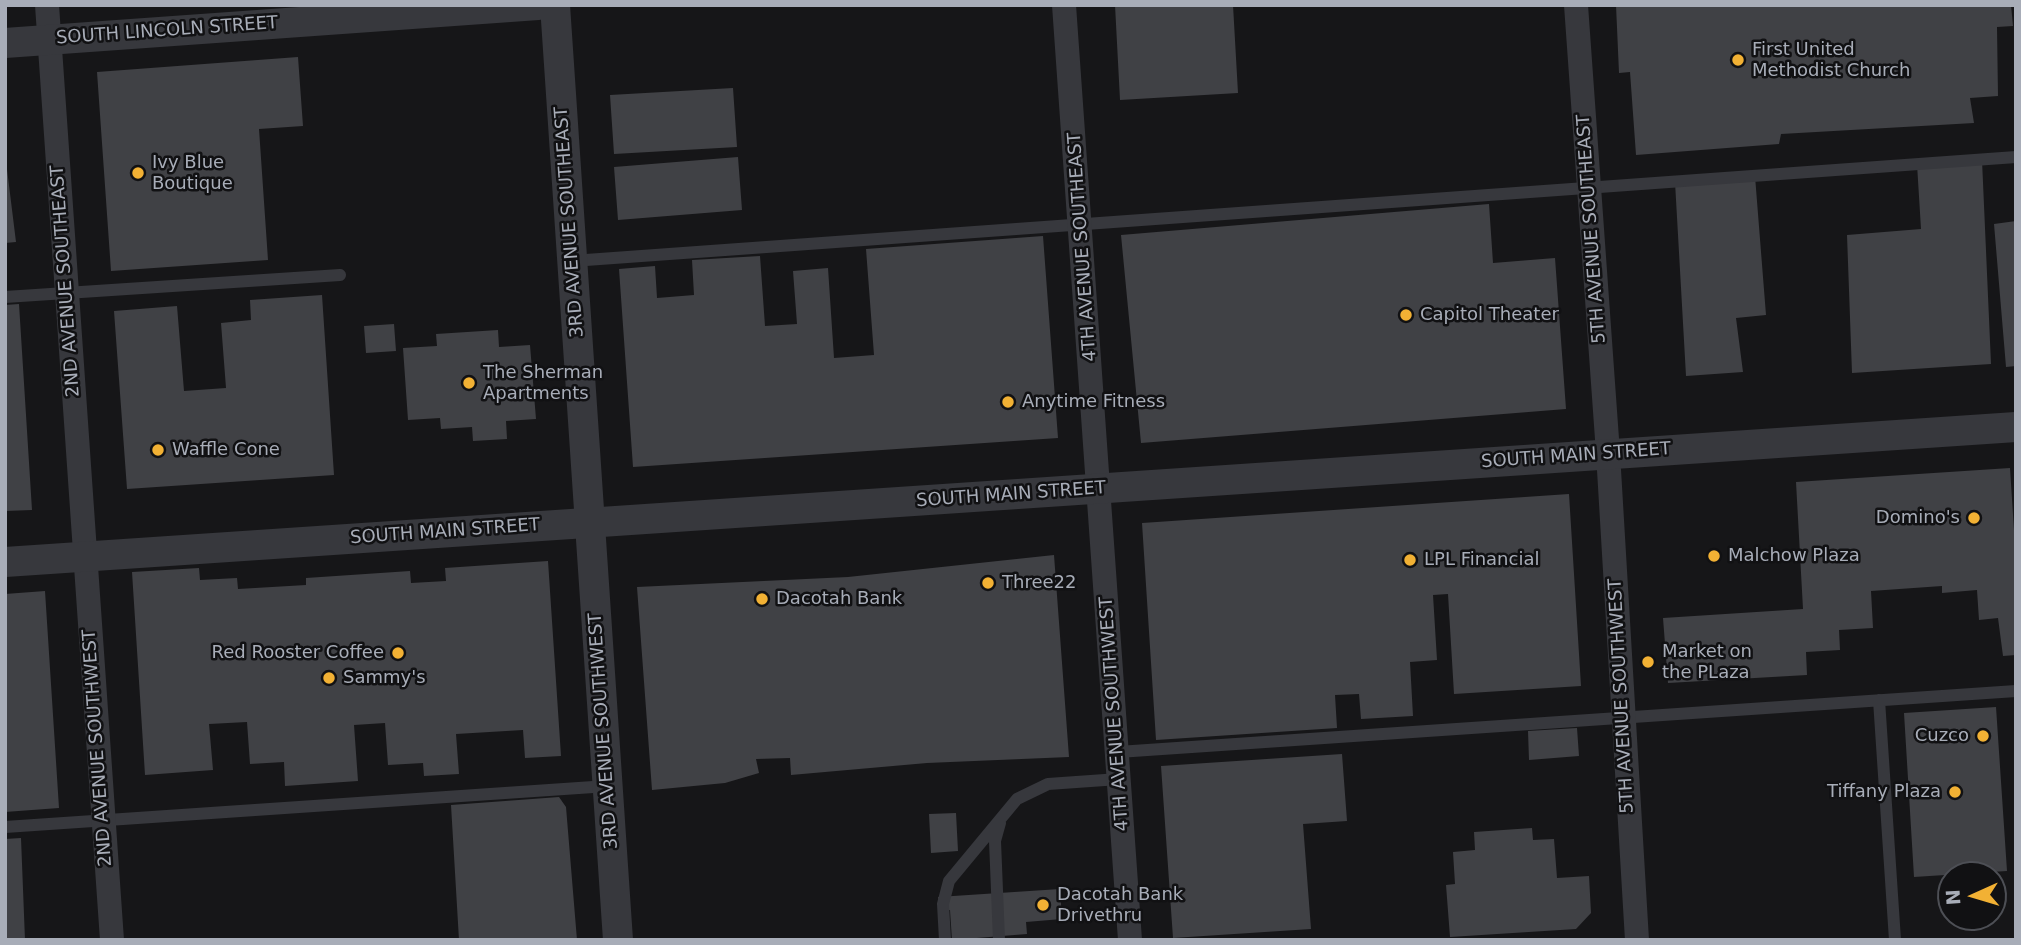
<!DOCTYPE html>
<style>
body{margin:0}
#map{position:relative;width:2021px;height:945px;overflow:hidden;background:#161618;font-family:"DejaVu Sans",sans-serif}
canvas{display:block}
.frame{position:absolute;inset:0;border:7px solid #a8adb8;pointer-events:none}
.north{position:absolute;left:1937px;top:861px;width:70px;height:70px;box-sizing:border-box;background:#111113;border:2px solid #4d4f55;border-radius:50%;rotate:266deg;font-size:19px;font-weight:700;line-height:28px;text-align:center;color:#a8adb8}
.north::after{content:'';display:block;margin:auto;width:24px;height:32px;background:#f2b134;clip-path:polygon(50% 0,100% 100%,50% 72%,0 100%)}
</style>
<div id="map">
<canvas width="2021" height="945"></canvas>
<div class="frame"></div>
<div class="north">N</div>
</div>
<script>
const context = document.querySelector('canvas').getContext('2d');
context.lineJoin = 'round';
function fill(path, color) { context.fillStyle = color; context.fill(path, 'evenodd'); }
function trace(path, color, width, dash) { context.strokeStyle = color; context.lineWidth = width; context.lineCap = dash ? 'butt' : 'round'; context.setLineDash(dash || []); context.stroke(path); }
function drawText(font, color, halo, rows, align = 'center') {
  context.font = font + ' "DejaVu Sans",sans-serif'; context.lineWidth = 5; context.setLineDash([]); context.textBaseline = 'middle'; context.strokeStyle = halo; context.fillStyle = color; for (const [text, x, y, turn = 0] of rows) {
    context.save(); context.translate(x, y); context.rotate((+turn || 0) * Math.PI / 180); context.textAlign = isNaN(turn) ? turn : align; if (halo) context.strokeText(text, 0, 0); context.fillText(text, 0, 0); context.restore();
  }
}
fill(new Path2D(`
 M1115,5H1233L1238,93L1120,100Z
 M1616,5H2011L2013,26L1997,27L1998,96L1970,98L1974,123L1781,134L1779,144L1636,155L1630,72L1619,73Z
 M298,57L303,126L259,129L268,260L111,271L97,72Z
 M733,88L737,147L614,154L610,95Z
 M5,153L16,242L5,243Z
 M738,157L742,210L618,220L614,167Z
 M1982,160L1991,364L1852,373L1847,235L1921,229L1917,164Z
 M1755,176L1766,315L1736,318L1743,372L1686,376L1675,182Z
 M1489,204L1493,263L1555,258L1566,409L1141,443L1121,235Z
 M2016,221V366L2006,367L1994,224Z
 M1043,236L1058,438L633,467L619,269L655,266L657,298L694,295L692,260L760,256L765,326L797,324L793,271L828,268L834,358L874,355L866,249Z
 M322,295L334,475L127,489L114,311L177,306L184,391L226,388L221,323L251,320L250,300Z
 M19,304L32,510L5,511V305Z
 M394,324L396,351L366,353L364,326Z
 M498,330L499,347L530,345L536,419L506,421L507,439L473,441L472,427L441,429L440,418L408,420L403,348L437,346L436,334Z
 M2010,468L2016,561V655L2003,656L1998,618L1979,620L1977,590L1942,593V586L1871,591L1873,628L1839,630L1840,650L1806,652L1807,675L1668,683L1663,618L1803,609L1796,482Z
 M1569,494L1581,686L1454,694L1448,594L1433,595L1437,660L1410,662L1413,716L1361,719L1359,694L1335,695L1337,728L1156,740L1142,523Z
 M1054,555L1069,757L927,763L791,775L790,758L756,759L759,773L725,783L652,790L637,587L848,577Z
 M548,561L561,756L525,758L523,730L456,734L459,774L424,776L423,763L388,765L385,723L354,725L358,781L285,786L284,762L250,764L247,722L209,724L213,770L145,775L132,572L199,568L200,580L237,578L238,589L306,585V578L410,571L411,583L446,581L445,568Z
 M45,591L59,808L5,812V594Z
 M1996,707L2007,871L1914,877L1904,713Z
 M1577,728L1579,756L1529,760L1528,731Z
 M1342,754L1347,821L1303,824L1311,929L1173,938L1161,766Z
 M559,797L566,807L577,940H459L451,805Z
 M956,813L958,851L931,853L929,814Z
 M1532,828L1533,840L1554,839L1557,878L1589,876L1591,913L1576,929L1450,937L1446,885L1455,884L1453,852L1475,850L1474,832Z
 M21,838L25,940H5V839Z
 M1060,889L1062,919L1026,922L1027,934L952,940L950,910L939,911L938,897Z`), '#404145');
trace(new Path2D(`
 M572,261L2016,157
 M5,297L340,275
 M1879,700L1895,940
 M1118,752L2016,691
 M5,827L608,786
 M945,940L943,904L949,881L1017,799L1048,784L1119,779
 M999,940L995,841L1000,823`), '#37383d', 12);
trace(new Path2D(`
 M47,5L112,940
 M1064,5L1130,940
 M1576,5L1608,453L1637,940`), '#37383d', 24);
trace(new Path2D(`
 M555,5L618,940
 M5,43L538,5
 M5,562L2016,427`), '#37383d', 30);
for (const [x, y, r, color] of [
 [1738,60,7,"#f2b134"],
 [138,173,7,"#f2b134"],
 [1406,315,7,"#f2b134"],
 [469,383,7,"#f2b134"],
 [1008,402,7,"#f2b134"],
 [158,450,7,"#f2b134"],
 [1974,518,7,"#f2b134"],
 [1714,556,7,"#f2b134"],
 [1410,560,7,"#f2b134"],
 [988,583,7,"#f2b134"],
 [762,599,7,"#f2b134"],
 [398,653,7,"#f2b134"],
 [1648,662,7,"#f2b134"],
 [329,678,7,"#f2b134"],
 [1983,736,7,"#f2b134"],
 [1955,792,7,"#f2b134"],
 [1043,905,7,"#f2b134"]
]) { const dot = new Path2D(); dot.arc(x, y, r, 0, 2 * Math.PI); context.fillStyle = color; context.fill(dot); trace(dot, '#111113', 2.5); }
drawText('18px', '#a8adb8', '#111113', [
 ["SOUTH LINCOLN STREET",167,31,-4],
 ["3RD AVENUE SOUTHEAST",570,222,-94],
 ["5TH AVENUE SOUTHEAST",1592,229,-94],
 ["4TH AVENUE SOUTHEAST",1083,247,-94],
 ["2ND AVENUE SOUTHEAST",66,281,-94],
 ["SOUTH MAIN STREET",1576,456,-4],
 ["SOUTH MAIN STREET",1011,495,-4],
 ["SOUTH MAIN STREET",445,532,-4],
 ["5TH AVENUE SOUTHWEST",1622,696,-93],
 ["4TH AVENUE SOUTHWEST",1115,714,-94],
 ["3RD AVENUE SOUTHWEST",604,731,-94],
 ["2ND AVENUE SOUTHWEST",98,748,-94]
]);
drawText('18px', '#a8adb8', '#111113', [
 ["First United",1752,50],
 ["Methodist Church",1752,71],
 ["Ivy Blue",152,163],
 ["Boutique",152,184],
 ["Capitol Theater",1420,315],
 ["The Sherman",483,373],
 ["Apartments",483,394],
 ["Anytime Fitness",1022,402],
 ["Waffle Cone",172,450],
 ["Domino's",1960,518,"right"],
 ["Malchow Plaza",1728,556],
 ["LPL Financial",1424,560],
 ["Three22",1002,583],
 ["Dacotah Bank",776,599],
 ["Market on",1662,652],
 ["the PLaza",1662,673],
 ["Red Rooster Coffee",384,653,"right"],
 ["Sammy's",343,678],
 ["Cuzco",1969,736,"right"],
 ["Tiffany Plaza",1941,792,"right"],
 ["Dacotah Bank",1057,895],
 ["Drivethru",1057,916]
], 'left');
</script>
